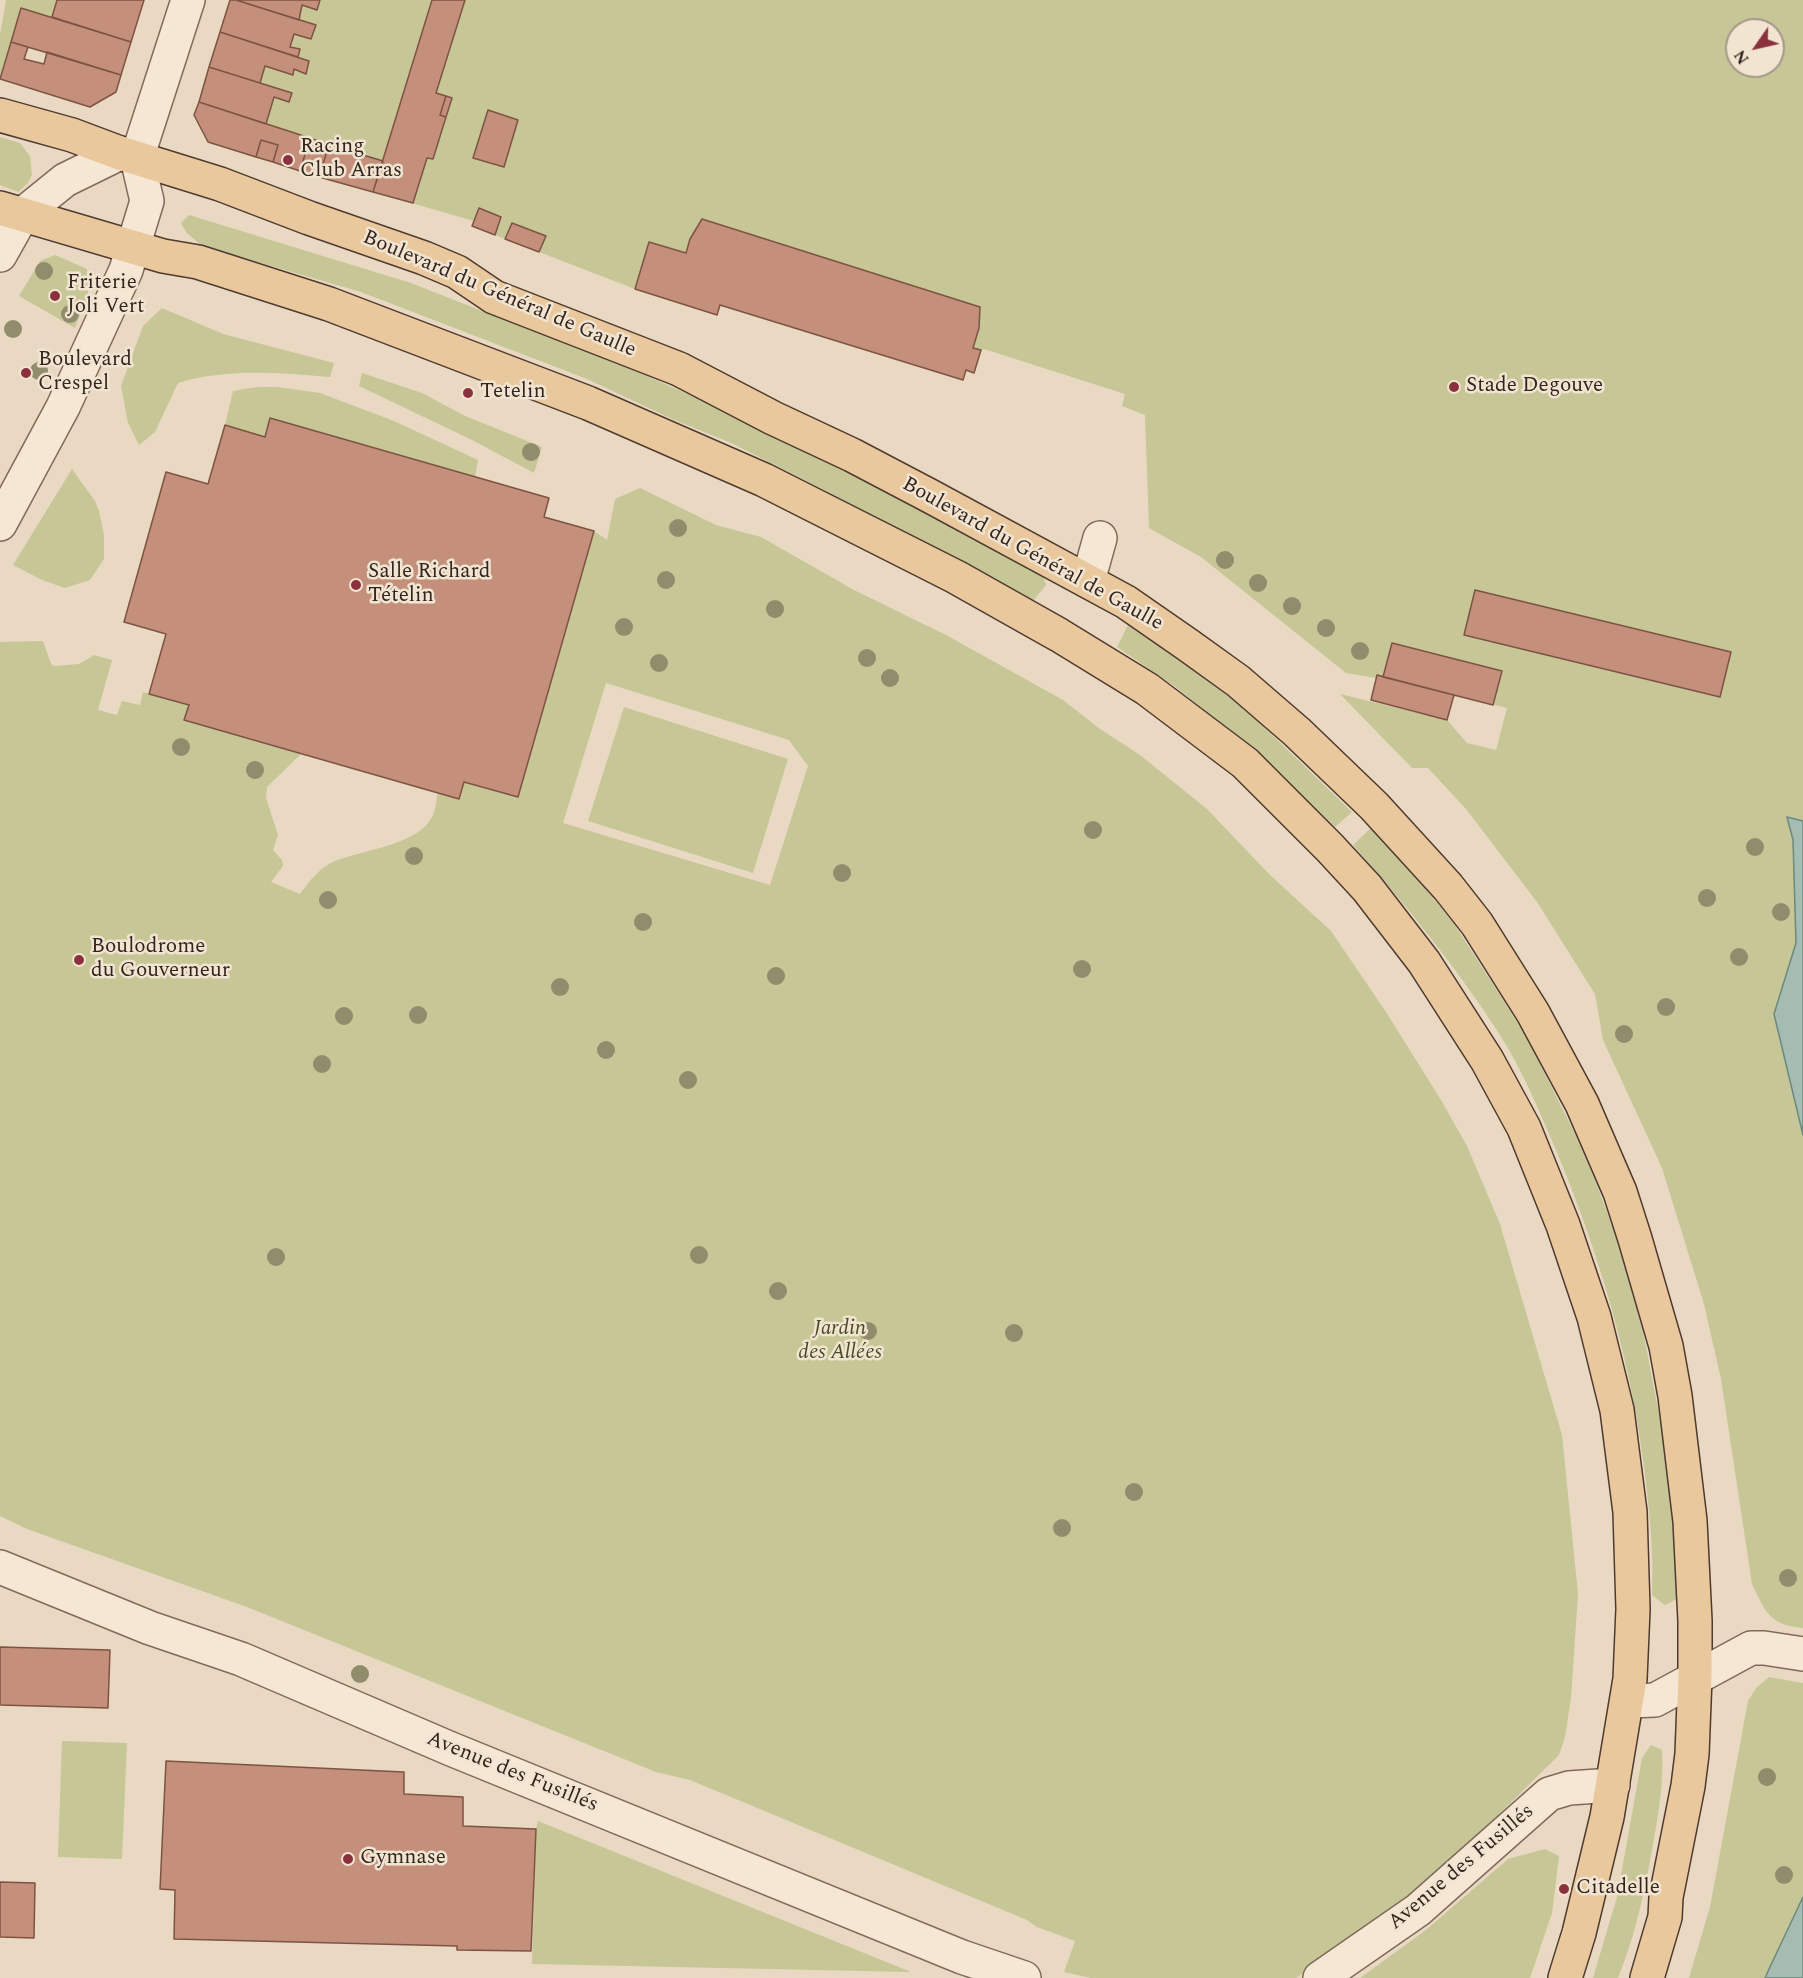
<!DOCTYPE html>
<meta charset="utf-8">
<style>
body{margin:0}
#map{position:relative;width:1803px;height:1978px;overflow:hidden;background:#e9d9c2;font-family:Spectral,serif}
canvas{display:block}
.north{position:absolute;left:1725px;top:18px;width:60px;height:60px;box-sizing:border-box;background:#f1e4d1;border:2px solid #a59889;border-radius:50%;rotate:236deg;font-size:16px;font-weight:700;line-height:24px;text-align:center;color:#33251e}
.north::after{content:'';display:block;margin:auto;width:21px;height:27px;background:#8b313d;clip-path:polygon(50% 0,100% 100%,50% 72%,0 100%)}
</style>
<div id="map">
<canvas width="1803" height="1978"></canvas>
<div class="north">N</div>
</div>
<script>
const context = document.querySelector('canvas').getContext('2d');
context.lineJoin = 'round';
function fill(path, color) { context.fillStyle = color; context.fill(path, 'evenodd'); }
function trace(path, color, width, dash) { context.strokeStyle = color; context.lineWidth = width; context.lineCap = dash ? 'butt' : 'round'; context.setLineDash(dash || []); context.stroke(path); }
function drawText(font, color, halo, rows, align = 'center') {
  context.font = font + ' Spectral,serif'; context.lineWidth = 5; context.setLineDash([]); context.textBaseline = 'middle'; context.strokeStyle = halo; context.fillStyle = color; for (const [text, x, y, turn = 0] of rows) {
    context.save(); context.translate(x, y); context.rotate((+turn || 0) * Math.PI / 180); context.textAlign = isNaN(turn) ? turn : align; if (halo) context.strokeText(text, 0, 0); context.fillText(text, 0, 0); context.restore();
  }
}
fill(new Path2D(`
 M6,0H57L52,17L21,8L0,76V35Z
 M320,0H1803V1628C1769,1625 1765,1611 1752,1584L1721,1379L1704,1304L1662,1168L1603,1040L1595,994L1537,902L1466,809L1428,768H1412L1340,694L1447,720L1467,743L1496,750L1507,708L1377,675L1376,678L1346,673L1201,557L1149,528L1145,415L1122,406L1125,394L984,349L981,350L974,373L966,370L963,380L720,305L717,315L635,289L495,235L474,221L373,192L382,161L266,124L274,97L289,102L292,93L260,83L265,66L292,75L294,69L306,73L309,61L298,57L300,49L290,47L302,5L317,10ZM1737,30H1773V66H1737Z
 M0,137L20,143L30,156L32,175L28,183L18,192L0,185Z
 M189,215L411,283L642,374L690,395L879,487L1043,576L1046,585L1033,601L805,480L729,442L672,419L587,379L361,292L202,246L186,232L181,223Z
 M55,255L87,269L88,293L75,328L19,296L40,261Z
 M162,308L223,334L334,363L330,377C279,373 228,368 178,383L155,432L139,445L128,423L121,386L143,326Z
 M362,373L422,393L465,416L542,447L534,473L472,440L359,386Z
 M257,387H277L320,393L394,421L478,460L475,477L270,418L265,437L225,425L233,391Z
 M72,469L95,501L99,511L104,535V559L90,580L65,588L42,580L13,565Z
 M640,488L716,525L761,537L854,590L946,635L1063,700L1100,729L1140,755L1207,809L1269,874L1331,931L1386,1012L1441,1100L1467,1146L1500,1224L1562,1435L1578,1594L1571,1698L1565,1737L1559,1755L1480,1833L1408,1911L1313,1966L1296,1978H1091L1064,1972L1075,1941L1037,1927L1027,1920L690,1780L656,1772L247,1607L27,1529L0,1516V642L43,641L51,664L54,666L79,664L94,655L112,660L98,710L117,715L122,701L140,705L143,692L189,705L185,720L301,754L267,787L266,798L278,835L273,850L282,860L283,866L271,882L300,894C308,883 317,871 329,864C357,849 418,848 433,815C436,808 436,800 438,792L459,799L464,782L518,797L594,531L607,540L615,499ZM606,683L789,740L808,766L770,885L563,823Z
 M1128,625L1150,636L1238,702L1352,812L1335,827L1235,735L1173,685L1117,647Z
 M624,707L788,759L753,873L588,821Z
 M1371,828L1408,866L1454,924L1498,992L1527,1038L1576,1136L1597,1185L1617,1240L1643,1331L1672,1482L1681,1597L1665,1605L1652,1595C1654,1550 1649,1505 1643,1459C1628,1350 1598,1251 1556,1150C1539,1111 1523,1071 1500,1035C1457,968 1406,905 1353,845Z
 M1769,1677L1803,1683V1978H1689L1710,1907L1748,1701L1756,1688Z
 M62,1741L127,1743L122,1859L58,1857Z
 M1651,1745L1662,1750C1664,1784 1658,1816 1652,1850C1644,1894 1635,1936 1618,1978H1593L1617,1897L1642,1758Z
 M538,1821L911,1972L532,1964L536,1829Z
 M1545,1849L1559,1856L1552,1913L1530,1978H1360L1426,1930L1508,1859Z`), '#c6c697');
const water = new Path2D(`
 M1787,817L1803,821V1135L1774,1014L1796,943L1793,840Z
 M1803,1897V1978H1765L1769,1969Z`);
fill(water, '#a4bcb2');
trace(water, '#6c897e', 1.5);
const building = new Path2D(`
 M57,0H144L131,42L52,17Z
 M230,0H236L316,25L311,39L294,34L290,47L300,49L298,57L220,32Z
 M236,0H320L317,10L302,5L299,20Z
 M432,0H465L436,93L446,96L440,115L446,117L433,159L427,158L413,203L373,192Z
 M21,8L131,42L121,75L11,42Z
 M220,32L309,61L306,74L294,69L293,75L265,66L260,83L209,67Z
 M11,42L28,47L24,59L44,64L47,52L121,75L116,92L90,107L0,79Z
 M209,67L260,83L292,93L289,102L274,97L266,124L199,102Z
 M446,96L452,98L446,117L440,115Z
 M199,102L310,138L300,171L273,162L278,145L261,140L256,157L208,142L194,115Z
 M488,110L518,120L504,167L473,158Z
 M310,138L329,145L319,177L300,171Z
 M261,140L278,145L273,162L256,157Z
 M329,145L383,161L373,192L319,177Z
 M479,208L501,217L495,235L472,226Z
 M702,219L980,307L979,328L973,348L981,350L974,373L966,370L963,380L720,305L717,315L635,289L649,242L686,253L690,239Z
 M512,223L546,236L539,252L505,239Z
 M270,418L549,498L544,517L594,531L518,797L464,782L459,799L184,720L189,705L149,694L166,634L124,622L166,472L208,484L225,425L265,437Z
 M1475,590L1731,652L1720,697L1464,635Z
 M1392,643L1502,671L1493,705L1383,677Z
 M1377,675L1454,695L1447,720L1371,700Z
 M0,1647L110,1650L108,1708L0,1705Z
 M166,1761L404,1772V1794L463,1797V1826L536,1829L531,1951L457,1950V1946L174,1939L175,1890L160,1889Z
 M0,1882L35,1883L34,1938L0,1937Z`);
fill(building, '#c4907b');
trace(building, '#7e5343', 1.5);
const minor = new Path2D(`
 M0,255L23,214L65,180L120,153
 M0,524L63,407L126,270L147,201L137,158L188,0
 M1088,581L1100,538
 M0,1567L150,1628L241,1659L451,1749L962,1957L1024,1978
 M1628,1701L1655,1700L1751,1648H1764L1803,1654
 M1320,1978L1418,1910L1549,1794L1569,1788L1613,1785`);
const major = new Path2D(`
 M0,115L72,135L120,153L220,184L309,218L424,258L457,272L494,297L679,369L773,418L852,455L930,496L1126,602L1188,645L1238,681L1297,732L1374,806L1448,887L1477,924L1533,1013L1582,1104L1620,1192L1635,1239L1666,1346L1675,1396L1690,1521L1695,1621V1677L1692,1754L1688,1786L1666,1897L1665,1917L1647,1978
 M0,208L163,256L198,262L329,304L588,403L764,480L956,577L1059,635L1147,689L1245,763L1330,848L1367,888L1424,962L1487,1060L1524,1128L1563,1225L1594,1317L1617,1410L1630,1512L1633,1609L1630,1679L1607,1817L1579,1933L1565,1978`);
trace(minor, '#816a5b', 36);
trace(major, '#4f3a2f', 36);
trace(minor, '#f5e7d4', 33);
trace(major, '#eac89d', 33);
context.fillStyle = '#908c6c';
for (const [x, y] of [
 [44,271],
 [70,314],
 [13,329],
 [39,371],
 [531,452],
 [678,528],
 [1225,560],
 [666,580],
 [1258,583],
 [1292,606],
 [775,609],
 [624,627],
 [1326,628],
 [1360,651],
 [867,658],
 [659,663],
 [890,678],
 [181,747],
 [255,770],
 [1093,830],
 [1755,847],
 [414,856],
 [842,873],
 [1707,898],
 [328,900],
 [1781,912],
 [643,922],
 [1739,957],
 [1082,969],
 [776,976],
 [560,987],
 [1666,1007],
 [418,1015],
 [344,1016],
 [1624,1034],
 [606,1050],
 [322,1064],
 [688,1080],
 [699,1255],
 [276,1257],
 [778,1291],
 [868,1331],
 [1014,1333],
 [1134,1492],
 [1062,1528],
 [1788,1578],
 [360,1674],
 [1767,1777],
 [1784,1875]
]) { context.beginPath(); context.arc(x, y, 9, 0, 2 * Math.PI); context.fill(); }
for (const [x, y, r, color] of [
 [288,160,6,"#8b313d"],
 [55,296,6,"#8b313d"],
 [26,373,6,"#8b313d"],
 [1454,387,6,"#8b313d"],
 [468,393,6,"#8b313d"],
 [356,585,6,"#8b313d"],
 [79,960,6,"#8b313d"],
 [348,1859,6,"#8b313d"],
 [1564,1889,6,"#8b313d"]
]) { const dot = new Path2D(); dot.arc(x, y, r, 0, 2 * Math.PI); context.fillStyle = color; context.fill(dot); trace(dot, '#f1e4d1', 2); }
drawText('21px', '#33251e', '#f1e4d1', [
 ["Racing",300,148],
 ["Club Arras",300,172],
 ["Friterie",67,284],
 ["Joli Vert",67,308],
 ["Boulevard",38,361],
 ["Crespel",38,385],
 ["Stade Degouve",1466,387],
 ["Tetelin",480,393],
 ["Salle Richard",368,573],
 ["Tételin",368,597],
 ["Boulodrome",91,948],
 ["du Gouverneur",91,972],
 ["Gymnase",360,1859],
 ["Citadelle",1576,1889]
], 'left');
drawText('21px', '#33251e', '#f1e4d1', [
 ["Boulevard du Général de Gaulle",499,295,23],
 ["Boulevard du Général de Gaulle",1032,555,29],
 ["Avenue des Fusillés",512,1773,22],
 ["Avenue des Fusillés",1462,1868,-40]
]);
drawText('italic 21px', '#484d26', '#f1e4d1', [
 ["Jardin",840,1330],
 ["des Allées",840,1354]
]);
</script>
